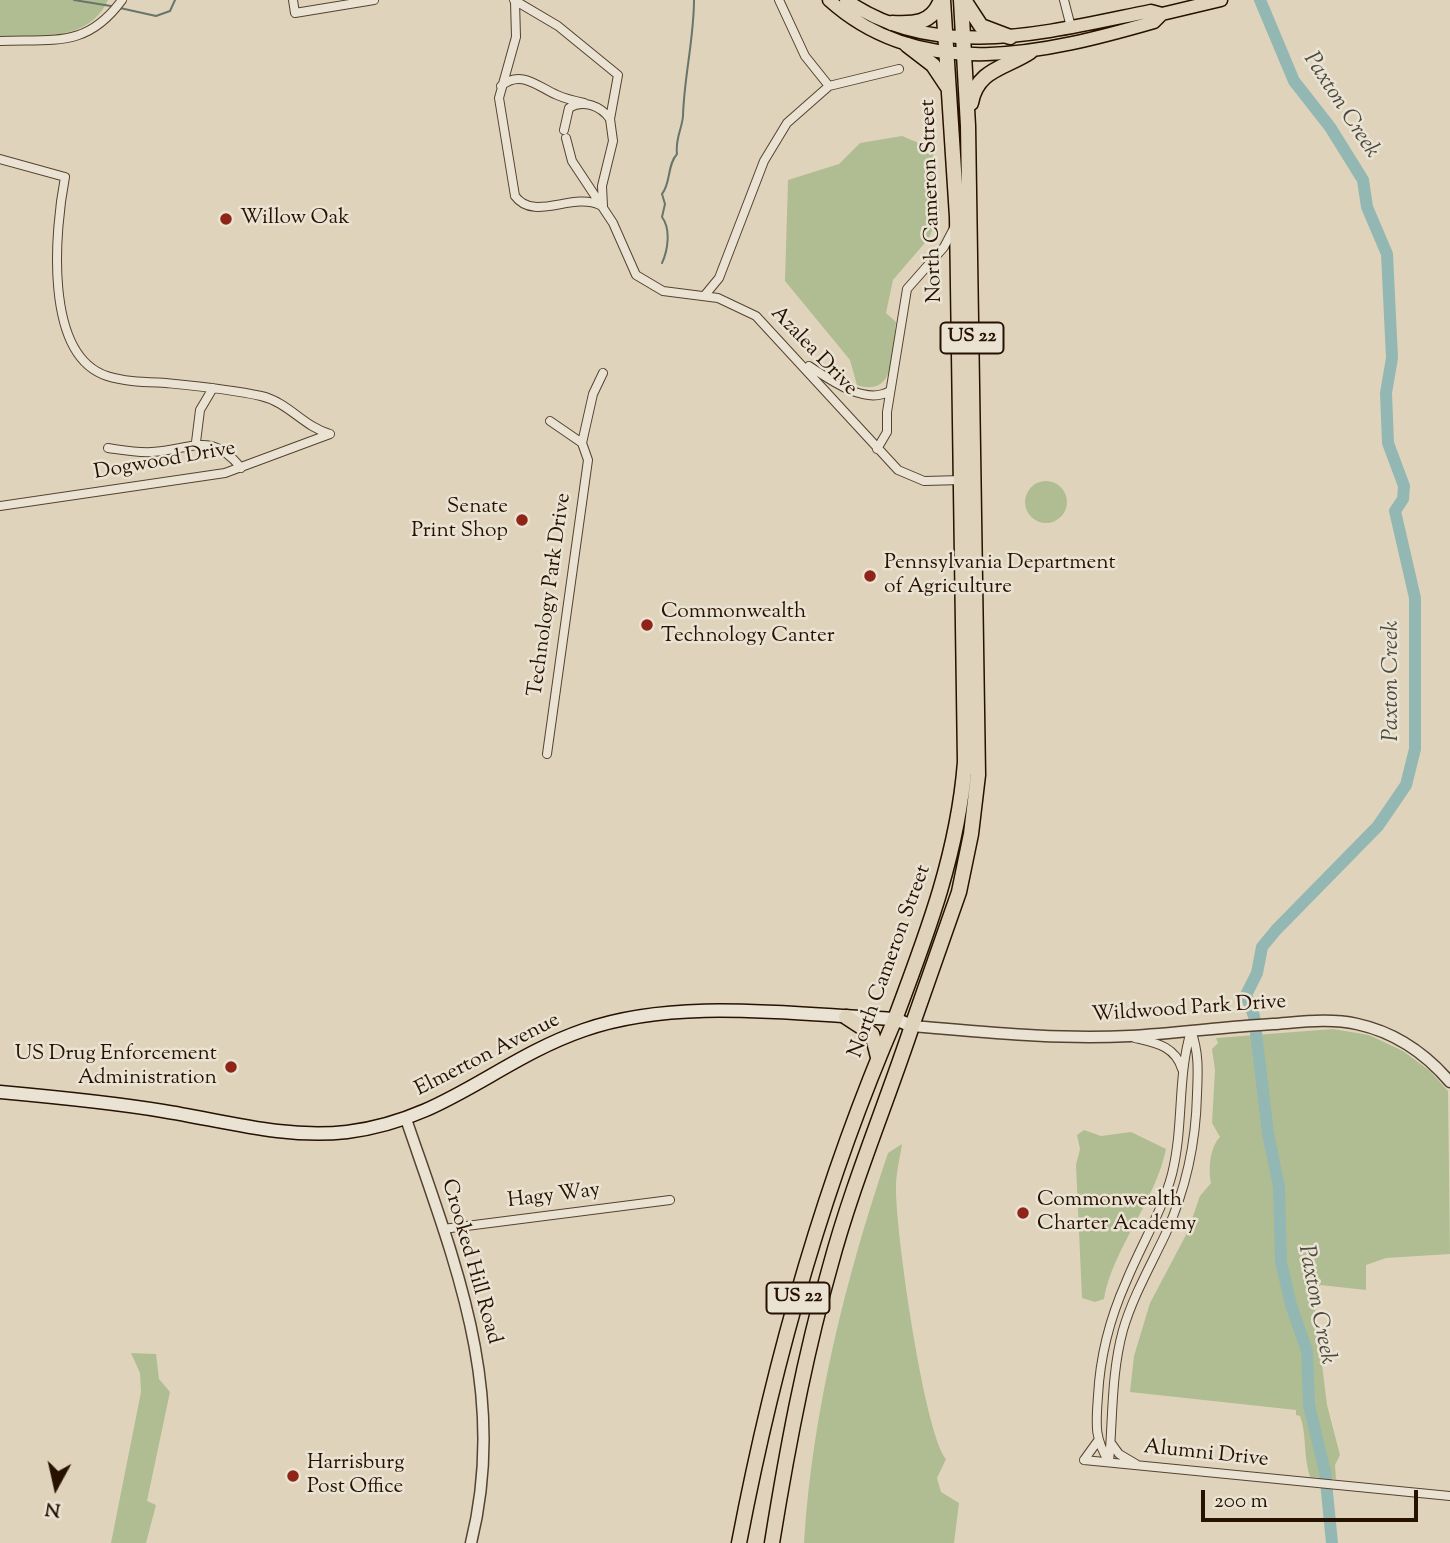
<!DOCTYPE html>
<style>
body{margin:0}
#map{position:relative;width:1450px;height:1543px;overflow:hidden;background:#dfd4bb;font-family:"Sorts Mill Goudy",serif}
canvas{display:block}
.north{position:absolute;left:21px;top:1452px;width:70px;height:70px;-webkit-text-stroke:5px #eae3d3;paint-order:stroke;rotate:188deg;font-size:19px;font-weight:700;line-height:28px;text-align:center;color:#271100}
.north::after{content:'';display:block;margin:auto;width:24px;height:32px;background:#271100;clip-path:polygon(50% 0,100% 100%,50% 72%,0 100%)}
.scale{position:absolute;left:1201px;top:1490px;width:217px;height:32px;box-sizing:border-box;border:4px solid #271100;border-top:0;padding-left:9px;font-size:21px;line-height:24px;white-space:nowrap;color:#271100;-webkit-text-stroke:5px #eae3d3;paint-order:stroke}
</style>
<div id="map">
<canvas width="1450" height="1543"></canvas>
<div class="north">N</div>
<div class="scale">200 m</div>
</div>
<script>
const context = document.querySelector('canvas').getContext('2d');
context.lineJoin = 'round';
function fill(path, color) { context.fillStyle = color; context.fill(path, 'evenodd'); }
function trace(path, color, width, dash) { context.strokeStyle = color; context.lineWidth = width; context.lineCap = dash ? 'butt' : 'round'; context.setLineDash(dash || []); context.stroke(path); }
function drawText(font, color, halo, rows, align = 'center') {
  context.font = font + ' "Sorts Mill Goudy",serif'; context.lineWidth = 5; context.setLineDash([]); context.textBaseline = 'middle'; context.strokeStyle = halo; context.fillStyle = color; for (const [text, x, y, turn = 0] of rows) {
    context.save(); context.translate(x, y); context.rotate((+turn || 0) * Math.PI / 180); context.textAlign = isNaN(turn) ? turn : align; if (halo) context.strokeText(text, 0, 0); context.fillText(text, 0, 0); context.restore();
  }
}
fill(new Path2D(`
 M0,0H108C88,43 41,34 0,37Z
 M902,136L926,146L933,154L940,210L929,238L893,280L886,313L896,322C892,350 897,398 857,385L850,360L785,281L788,180L839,164L860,143Z
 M1025 502a21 21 0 1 1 42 0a21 21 0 1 1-42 0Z
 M1333,1029L1369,1035L1403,1051L1430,1071L1448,1091L1450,1254L1386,1258L1366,1265V1290L1320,1285L1314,1300L1327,1405L1340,1455L1335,1465L1336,1479L1310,1477C1303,1456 1307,1434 1300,1416L1296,1415V1410L1130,1392L1134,1356L1150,1303L1187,1233L1200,1196L1211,1183C1208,1169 1210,1147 1220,1137L1212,1123L1215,1070L1212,1049L1218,1043L1216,1038Z
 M1084,1130L1101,1136L1131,1132L1166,1149C1156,1200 1112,1250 1104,1299L1095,1302L1082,1298L1076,1165L1080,1149L1077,1135Z
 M902,1144C900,1158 896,1173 896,1187C895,1228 924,1433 946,1459L937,1478L941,1492L959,1503L954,1543H804C812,1412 846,1277 888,1153Z
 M131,1353L156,1354L159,1379L170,1392L147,1501L156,1505L146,1543H111L141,1392L140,1373Z`), '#b0bd92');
trace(new Path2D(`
 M74,0L111,6
 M120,8L156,16L170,11L175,0
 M662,263C668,250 671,229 662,217L665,204L662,194C671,183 667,165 677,154C675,139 682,129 683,116C684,77 694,39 694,0`), '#68756b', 2);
trace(new Path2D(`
 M1260,0L1294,81L1330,127L1363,180L1367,207L1387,254L1392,358L1386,393L1388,443L1404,486L1403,499L1395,511L1415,598V749L1406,785L1378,826L1276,930L1262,947L1257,973L1246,995L1254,1016L1268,1133L1279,1187L1281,1262L1291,1305L1307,1351L1309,1405L1325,1472L1332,1543`), '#93b8b3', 12);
const minor = new Path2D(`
 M293,0L295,13L374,0
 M514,0L558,26L618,75L610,119L613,141L602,186L603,206
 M779,0L805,56L829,86
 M1064,0L1071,27
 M515,1L516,37L499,98L515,196C534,222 572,192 600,205
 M0,41C55,39 87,48 122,0
 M501,86C521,69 538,87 557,95C566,99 575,101 584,103
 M564,130L569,108C583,99 601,106 610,119
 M566,138L572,161L613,223L636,275L663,291L718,298L756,316L898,470L924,481L962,480
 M0,159L65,177C55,229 43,355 107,376C126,382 146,382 166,383C197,386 230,389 261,396C288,402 304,427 330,434
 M705,295L719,278L764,161L787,123L829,86L899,69
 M809,366C829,379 865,406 890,391
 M196,442L200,410L213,388
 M582,443L593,394L603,373
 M108,448C122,450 137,453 152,452C192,450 211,430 241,468
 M877,449L887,432V412L907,289L944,247L954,228
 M0,506L225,473L330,434
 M547,754L588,460L582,443L550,421
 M1135,1038C1156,1043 1175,1046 1182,1069
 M443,1229L670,1200
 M1111,1443L1119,1454L1136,1464
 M1084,1460L1450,1496
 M1084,1460L1097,1442
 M1109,1462C1094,1438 1096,1424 1098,1396C1100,1357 1110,1318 1126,1282C1141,1245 1162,1212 1172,1174C1184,1126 1177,1077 1191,1031
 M1109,1462C1113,1418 1111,1374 1123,1330C1133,1296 1151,1265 1166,1233C1186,1189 1196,1142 1197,1094C1198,1072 1199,1051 1191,1031`);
const tertiary = new Path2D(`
 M912,1026C984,1032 1057,1040 1130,1036C1177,1033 1225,1027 1273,1024C1301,1022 1330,1018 1357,1024C1394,1032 1426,1054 1450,1082
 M406,1119C454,1260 509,1391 471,1543`);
const secondary = new Path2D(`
 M0,1092C55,1097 109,1102 163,1111C225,1121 284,1139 347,1132C445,1120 497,1060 584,1030C678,997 796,1015 895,1019L912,1026`);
const primary = new Path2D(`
 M829,0C922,84 1046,53 1154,22L1162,14
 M846,0C937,64 1051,31 1151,11L1162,14L1221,0`);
const trunk = new Path2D(`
 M964,0L981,26L1010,37
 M892,23C914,24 932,24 941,0
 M907,45L933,65L947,86
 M971,103C977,69 1006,68 1030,52
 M895,1019C927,934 958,853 965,762L957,217L943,0
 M912,1026L959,892L971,834L978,775L968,126L961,0`);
const motorway = new Path2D(`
 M846,1017L872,1034L878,1057
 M739,1543C773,1365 823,1186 895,1019
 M772,1543C787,1450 804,1358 830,1267C852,1185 885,1107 912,1026`);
trace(minor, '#55422f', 10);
trace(tertiary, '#55422f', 13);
trace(secondary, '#271100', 15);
trace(primary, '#271100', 15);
trace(trunk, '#271100', 17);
trace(motorway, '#271100', 17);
trace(minor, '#eae3d3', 8);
trace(tertiary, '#eae3d3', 10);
trace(secondary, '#eae3d3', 12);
trace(primary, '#dfd4bb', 12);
trace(trunk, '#dfd4bb', 14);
trace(motorway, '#dfd4bb', 14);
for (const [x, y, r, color] of [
 [226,219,7,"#8f2418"],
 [522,520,7,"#8f2418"],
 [870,576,7,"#8f2418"],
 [647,625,7,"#8f2418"],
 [231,1067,7,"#8f2418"],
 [1023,1213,7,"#8f2418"],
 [293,1476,7,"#8f2418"]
]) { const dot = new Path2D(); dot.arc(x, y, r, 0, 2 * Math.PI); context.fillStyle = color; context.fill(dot); trace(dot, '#eae3d3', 2.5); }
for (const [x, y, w] of [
 [972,338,63],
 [798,1298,63]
]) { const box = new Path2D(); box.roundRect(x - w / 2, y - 15.5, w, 31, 5); context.fillStyle = '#eae3d3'; context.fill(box); trace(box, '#271100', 2); }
drawText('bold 19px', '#271100', null, [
 ["US 22",972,338],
 ["US 22",798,1298]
]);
drawText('21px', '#271100', '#eae3d3', [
 ["North Cameron Street",933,201,-92],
 ["Azalea Drive",813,352,46],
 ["Dogwood Drive",165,462,-10],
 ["Technology Park Drive",551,595,-82],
 ["North Cameron Street",891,962,-70],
 ["Wildwood Park Drive",1189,1010,-4],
 ["Elmerton Avenue",488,1056,-27],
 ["Hagy Way",554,1197,-7],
 ["Crooked Hill Road",470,1262,74],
 ["Alumni Drive",1206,1455,6]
]);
drawText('21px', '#271100', '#eae3d3', [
 ["Willow Oak",240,219],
 ["Senate",508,508,"right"],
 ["Print Shop",508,532,"right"],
 ["Pennsylvania Department",884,564],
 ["of Agriculture",884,588],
 ["Commonwealth",661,613],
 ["Technology Canter",661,637],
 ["US Drug Enforcement",217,1055,"right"],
 ["Administration",217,1079,"right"],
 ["Commonwealth",1037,1201],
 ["Charter Academy",1037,1225],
 ["Harrisburg",307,1464],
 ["Post Office",307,1488]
], 'left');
drawText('italic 23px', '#4d4b3f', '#eae3d3', [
 ["Paxton Creek",1340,106,57],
 ["Paxton Creek",1393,681,-90],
 ["Paxton Creek",1315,1305,79]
]);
</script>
